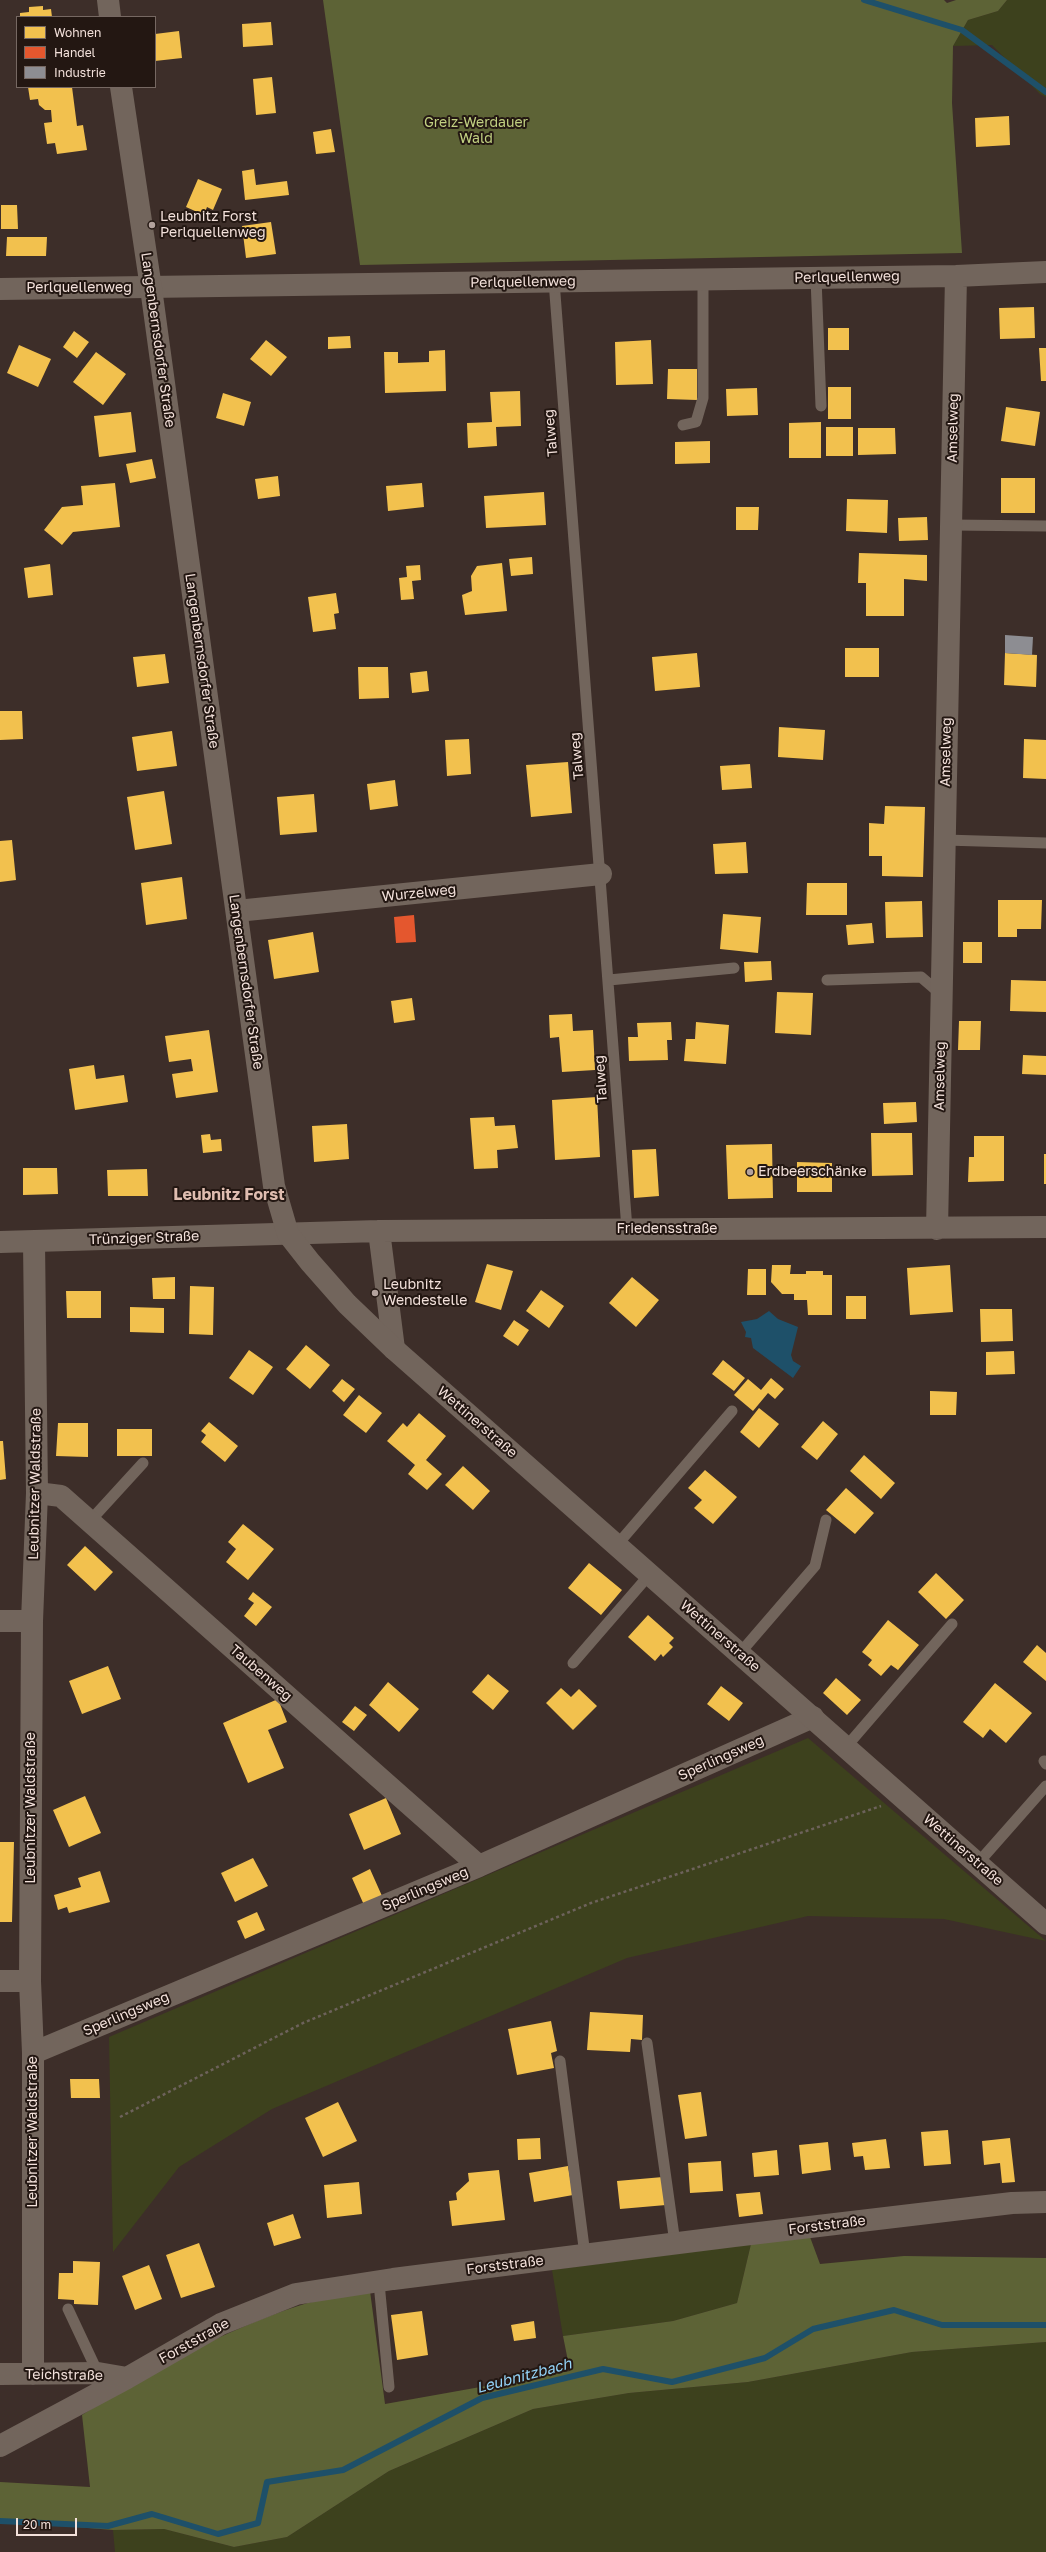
<!DOCTYPE html>
<meta charset="utf-8">
<style>
body{margin:0}
#map{position:relative;width:1046px;height:2552px;overflow:hidden;background:#3d2e29;font-family:"Golos Text",sans-serif}
canvas{display:block}
.legend{position:absolute;left:16px;top:16px;width:140px;height:72px;box-sizing:border-box;background:#231712;border:1px solid #766862;margin:0;padding:5px 7px;list-style:none;font-size:12px;color:#f3e1db}
.legend li{display:flex;align-items:center;gap:8px;height:20px}
.legend b{width:20px;border:1px solid #766862}
.scale{position:absolute;left:16px;top:2518px;width:61px;height:18px;box-sizing:border-box;border:2px solid #f3e1db;border-top:0;padding-left:5px;font-size:12px;line-height:14px;white-space:nowrap;color:#f3e1db;-webkit-text-stroke:3px #231712;paint-order:stroke}
</style>
<div id="map">
<canvas width="1046" height="2552"></canvas>
<ul class="legend">
<li><b style="height:11px;background:#f2c14e"></b>Wohnen</li>
<li><b style="height:11px;background:#e4572e"></b>Handel</li>
<li><b style="height:11px;background:#8d8d92"></b>Industrie</li>
</ul>
<div class="scale">20 m</div>
</div>
<script>
const context = document.querySelector('canvas').getContext('2d');
context.lineJoin = 'round';
function fill(path, color) { context.fillStyle = color; context.fill(path, 'evenodd'); }
function trace(path, color, width, dash) { context.strokeStyle = color; context.lineWidth = width; context.lineCap = dash ? 'butt' : 'round'; context.setLineDash(dash || []); context.stroke(path); }
function drawText(font, color, halo, rows, align = 'center') {
  context.font = font + ' "Golos Text",sans-serif'; context.lineWidth = 4; context.setLineDash([]); context.textBaseline = 'middle'; context.strokeStyle = halo; context.fillStyle = color; for (const [text, x, y, turn = 0] of rows) {
    context.save(); context.translate(x, y); context.rotate((+turn || 0) * Math.PI / 180); context.textAlign = isNaN(turn) ? turn : align; if (halo) context.strokeText(text, 0, 0); context.fillText(text, 0, 0); context.restore();
  }
}
fill(new Path2D(`
 M1007,0H1046V97L1040,94L992,45L953,46L968,20L998,11Z
 M808,1738L1046,1941L944,1919L808,1916L627,1958L272,2109L179,2167L113,2252L109,2037Z
 M751,2244L737,2303L673,2321L563,2336L552,2270Z
 M1046,2342V2552H115L113,2530L164,2529L234,2547L287,2537L389,2471L533,2409L629,2393L748,2382L912,2352Z`), '#3d411d');
fill(new Path2D(`
 M323,0H944L947,3L956,0H1007L998,11L968,20L953,46L952,103L962,253L360,265Z
 M810,2237L820,2264L904,2256L1046,2258V2342L912,2352L748,2382L629,2393L533,2409L389,2471L287,2537L234,2547L164,2529L113,2530L0,2521V2482L90,2487L82,2415C150,2371 222,2331 298,2306C321,2298 347,2296 370,2291L385,2404L570,2371L563,2336L673,2321L737,2303L751,2244Z`), '#5d6336');
fill(new Path2D(`
 M769,1311L778,1319L798,1327L791,1355L793,1361L801,1366L793,1378L753,1348L751,1338L745,1337L746,1332L741,1322L757,1319Z`), '#1e5069');
fill(new Path2D(`
 M43,6V10L51,9L52,17H20V13L29,12V7Z
 M271,22L273,45L243,47L242,24Z
 M179,31L182,58L155,61V34Z
 M272,77L276,113L256,115L253,79Z
 M28,87H72L77,126L83,125L87,150L57,154L55,143L47,144L44,123L52,122L51,110H45L39,105L38,99L30,100Z
 M1009,116L1010,145L976,147L975,118Z
 M331,129L335,152L316,154L313,132Z
 M254,169L256,185L287,181L289,195L245,200L242,171Z
 M198,179L222,189L213,210L207,207L204,215L186,207Z
 M1,205H17L18,229H1Z
 M271,222L276,254L246,258L242,226Z
 M7,237H47L46,256H6Z
 M1034,307L1035,338L1000,339L999,308Z
 M828,328H849V350H828Z
 M74,331L89,342L77,358L63,347Z
 M350,336L351,348L328,349V337Z
 M266,340L287,357L271,376L250,359Z
 M651,340L653,384L616,385L615,342Z
 M19,345L51,359L38,387L7,373Z
 M1039,348H1046V381H1041Z
 M445,350L446,391L385,393L384,352H398V363L429,362V351Z
 M96,352L126,374L103,405L73,382Z
 M668,369H697V400L667,399Z
 M828,387H851V419H828Z
 M757,388L758,415L727,416L726,389Z
 M520,391L521,426L496,427L497,446L468,448L467,423L492,422L490,392Z
 M223,393L251,402L244,426L216,418Z
 M1006,407L1040,412L1035,446L1001,441Z
 M131,412L136,452L99,457L94,416Z
 M821,422V458H789V423Z
 M826,427H853V456H826Z
 M858,428H895L896,454L858,455Z
 M710,441V463L675,464V442Z
 M152,459L156,478L130,483L126,464Z
 M278,476L280,496L258,499L255,479Z
 M1001,478H1035V513H1001Z
 M115,483L120,527L73,532L62,545L44,530L62,507L83,505L81,486Z
 M422,483L424,507L388,511L386,486Z
 M544,492L546,525L486,528L484,496Z
 M847,499L888,500L887,533L846,531Z
 M736,507H759L758,530H736Z
 M927,517L928,540L899,541L898,518Z
 M859,553L927,555V581L904,579V616H866V583H858Z
 M532,557L533,574L511,576L509,559Z
 M502,563L507,611L465,615L462,595L472,591L471,576L477,566Z
 M50,564L53,595L28,598L24,568Z
 M420,565L421,580L412,581L414,599L401,600L399,578L407,577L406,566Z
 M336,593L339,613L334,614L336,629L313,632L308,597Z
 M845,648H879V677H845Z
 M697,653L700,687L655,691L652,657Z
 M1005,653L1037,655L1036,687L1004,685Z
 M165,654L169,683L137,687L133,657Z
 M358,667H388L389,698L359,699Z
 M427,671L429,691L412,693L410,673Z
 M0,711H22L23,739L0,740Z
 M779,727L825,730L823,760L778,757Z
 M172,731L177,766L137,771L132,737Z
 M469,739L471,774L447,776L445,740Z
 M1024,739L1046,740V779L1023,778Z
 M568,762L572,813L531,817L526,765Z
 M750,764L752,788L722,790L720,766Z
 M395,780L398,806L370,810L367,784Z
 M164,791L172,844L135,850L127,797Z
 M314,794L317,832L280,835L277,797Z
 M885,806L925,807L923,877L882,876V856H869V823L884,824Z
 M12,840L16,880L0,882V841Z
 M746,842L748,873L715,874L713,844Z
 M182,877L187,919L146,925L141,883Z
 M807,883H847V915H806Z
 M998,900H1042L1041,929H1017V937H998Z
 M922,901L923,937L886,938L885,902Z
 M723,914L761,917L758,953L720,949Z
 M872,923L874,943L848,945L846,925Z
 M313,932L319,972L274,979L268,940Z
 M963,942H982V963H963Z
 M771,961L772,980L745,982L744,962Z
 M1011,980L1046,981V1012L1010,1011Z
 M777,992L813,993L811,1035L775,1033Z
 M412,998L415,1020L394,1023L391,1001Z
 M572,1014L573,1031L593,1030L595,1070L562,1072L559,1037L550,1038L549,1015Z
 M959,1021H981L980,1050H958Z
 M671,1022L672,1040H667L668,1060L629,1061L628,1037H638L637,1023Z
 M696,1022L729,1025L726,1064L684,1061L686,1039H695Z
 M209,1030L218,1092L176,1098L172,1074L193,1071L191,1059L169,1062L165,1036Z
 M1023,1055L1046,1056V1075L1022,1074Z
 M94,1065L96,1079L124,1075L128,1102L75,1110L69,1069Z
 M597,1097L600,1157L555,1160L552,1100Z
 M916,1102L917,1122L884,1124L883,1103Z
 M494,1117L495,1126L515,1125L518,1148L497,1150L498,1168L474,1169L470,1118Z
 M347,1124L349,1159L314,1162L312,1126Z
 M871,1133H912L913,1175L872,1176Z
 M210,1134L211,1140L221,1139L222,1151L203,1153L201,1135Z
 M974,1136H1004V1181L968,1182L969,1157H974Z
 M772,1144L773,1198L728,1199L726,1145Z
 M656,1149L659,1196L634,1198L632,1150Z
 M1044,1154H1046V1184H1044Z
 M797,1162L832,1163V1192H797Z
 M23,1168H57L58,1194L23,1195Z
 M147,1169L148,1196H108L107,1170Z
 M487,1264L513,1271L501,1310L475,1302Z
 M772,1265H791L790,1274H806V1271H823V1275H832V1315H808L807,1300H794V1294H782L771,1282Z
 M950,1265L953,1312L910,1315L907,1268Z
 M748,1269H766V1295H747Z
 M175,1277V1299H153L152,1278Z
 M632,1277L659,1300L636,1327L609,1303Z
 M190,1286L214,1287L213,1335L189,1334Z
 M541,1290L564,1306L549,1328L526,1311Z
 M66,1291H101V1318H67Z
 M846,1296H866V1319H846Z
 M130,1307L164,1308V1333L130,1332Z
 M980,1309H1012L1013,1341L981,1342Z
 M514,1320L529,1330L518,1346L503,1336Z
 M306,1345L330,1365L310,1389L286,1369Z
 M249,1350L273,1367L253,1395L229,1378Z
 M1014,1351L1015,1374L986,1375V1352Z
 M723,1360L745,1378L734,1391L712,1374Z
 M771,1378L784,1389L775,1399L768,1393L753,1411L734,1395L748,1379L761,1390Z
 M342,1379L355,1389L344,1402L332,1391Z
 M930,1391L957,1392L956,1415H930Z
 M359,1395L382,1413L366,1433L343,1415Z
 M759,1408L779,1424L759,1448L740,1432Z
 M419,1413L446,1436L426,1460L442,1474L427,1490L408,1474L415,1465L387,1441L403,1423L407,1427Z
 M823,1421L838,1434L817,1460L801,1447Z
 M209,1422L238,1446L225,1462L201,1442L206,1435L201,1431Z
 M58,1423H88V1457L56,1456Z
 M117,1429H152V1456H117Z
 M0,1441H3L6,1479L0,1480Z
 M864,1455L895,1483L881,1499L850,1471Z
 M463,1466L490,1491L473,1510L445,1485Z
 M705,1470L737,1497L713,1524L694,1508L702,1500L688,1488Z
 M846,1488L874,1513L855,1534L826,1510Z
 M243,1524L274,1549L248,1580L226,1562L236,1549L228,1542Z
 M85,1546L113,1572L95,1591L67,1565Z
 M589,1563L622,1590L601,1615L568,1588Z
 M936,1573L964,1600L946,1619L918,1592Z
 M253,1592L272,1607L256,1626L244,1616L254,1603L248,1599Z
 M648,1615L674,1638L669,1643L673,1647L663,1657L661,1654L655,1661L628,1637Z
 M888,1620L919,1645L898,1670L891,1665L881,1676L868,1665L872,1660L862,1652Z
 M1037,1645L1046,1653V1681L1023,1662Z
 M108,1666L121,1699L82,1714L69,1681Z
 M488,1674L509,1691L493,1710L472,1692Z
 M836,1678L861,1700L847,1715L823,1693Z
 M388,1682L419,1709L399,1732L369,1705Z
 M995,1683L1032,1713L1006,1743L990,1729L983,1738L963,1722Z
 M721,1686L743,1703L729,1721L707,1704Z
 M561,1688L571,1697L579,1689L597,1706L573,1730L546,1703Z
 M278,1699L287,1722L268,1730L284,1768L248,1783L223,1723Z
 M355,1706L367,1715L354,1731L342,1722Z
 M85,1796L101,1833L69,1847L53,1810Z
 M386,1798L401,1834L364,1850L349,1814Z
 M0,1842H14L12,1922H0Z
 M253,1858L268,1886L235,1902L221,1873Z
 M370,1869L382,1896L364,1905L352,1878Z
 M100,1871L110,1902L69,1913L67,1907L58,1910L54,1895L81,1887L78,1878Z
 M257,1912L265,1930L245,1939L237,1921Z
 M590,2012L643,2015L642,2040L631,2039L630,2052L587,2050Z
 M551,2021L557,2051L551,2053L554,2068L517,2075L508,2029Z
 M70,2079H99L100,2098H71Z
 M701,2092L707,2136L685,2139L678,2095Z
 M338,2102L357,2141L323,2157L305,2118Z
 M948,2130L951,2164L924,2166L921,2132Z
 M540,2138L541,2159L518,2160L517,2139Z
 M1010,2138L1015,2182L1002,2183L1000,2163L984,2165L982,2141Z
 M886,2139L890,2168L865,2170L863,2156L854,2157L852,2143Z
 M828,2142L831,2170L802,2174L799,2145Z
 M777,2150L779,2175L754,2177L752,2153Z
 M721,2161L723,2191L690,2193L688,2163Z
 M568,2166L573,2195L534,2202L529,2173Z
 M499,2170L505,2220L452,2226L449,2201L457,2200L456,2193L469,2181L468,2173Z
 M663,2177L666,2205L620,2209L617,2181Z
 M359,2182L362,2214L327,2218L324,2185Z
 M760,2192L763,2214L739,2217L736,2194Z
 M293,2214L301,2238L274,2246L267,2223Z
 M199,2243L215,2287L181,2298L166,2255Z
 M73,2261L100,2262L98,2305L74,2304V2300L58,2299L59,2273H73Z
 M149,2265L162,2299L135,2310L122,2276Z
 M422,2311L428,2355L397,2360L391,2315Z
 M534,2321L536,2338L514,2341L511,2325Z`), '#f2c14e');
fill(new Path2D(`
 M414,915L416,942L396,943L394,917Z`), '#e4572e');
fill(new Path2D(`
 M1005,635L1033,637L1032,655L1005,653Z`), '#8d8d92');
trace(new Path2D(`
 M864,0L962,30L1046,92
 M0,2521L108,2526L152,2514L218,2534L258,2523L267,2482L343,2470L482,2398L603,2369L672,2382L765,2358L813,2329L894,2310L942,2325H1046`), '#1e5069', 6);
trace(new Path2D(`
 M120,2117L303,2023L591,1903L881,1806`), '#6d625b', 2.5, [3, 3]);
trace(new Path2D(`
 M816,278L821,406
 M554,281L627,1229
 M683,425L696,422L703,398V279
 M951,525L1046,526
 M945,840L1046,843
 M609,980L734,968
 M827,980L921,977L942,995
 M90,1521L143,1463
 M617,1545L732,1411
 M740,1653L815,1566L826,1520
 M573,1663L650,1574
 M846,1747L952,1624
 M1044,1761L1046,1764
 M978,1863L1046,1786
 M647,2043L675,2243
 M560,2061L585,2255
 M379,2283L389,2387
 M68,2309L98,2373`), '#72655c', 11);
trace(new Path2D(`
 M0,289L956,276L1046,272
 M237,911L601,874
 M937,1229L956,276
 M379,1231L394,1349
 M0,1242L379,1231L1046,1227
 M37,1493L61,1496L479,1866
 M0,1621H32
 M0,1981H30
 M33,2053L479,1866L813,1717
 M0,2374L98,2373L127,2378
 M33,2374V2053L30,1981L32,1621L37,1493L34,1242
 M0,2446L127,2378L221,2324L296,2294L393,2279L734,2236L1012,2203L1046,2202`), '#72655c', 22);
trace(new Path2D(`
 M108,0L110,17
 M121,87L151,288L274,1186L288,1234L310,1262L347,1304L394,1349L1046,1924`), '#72655c', 22);
for (const [x, y, r, color] of [
 [152,225,4,"#b3a29d"],
 [750,1172,4,"#b3a29d"],
 [375,1293,4,"#b3a29d"]
]) { const dot = new Path2D(); dot.arc(x, y, r, 0, 2 * Math.PI); context.fillStyle = color; context.fill(dot); trace(dot, '#231712', 1.5); }
drawText('14px', '#c2d182', '#231712', [
 ["Greiz-Werdauer",476,123],
 ["Wald",476,139]
]);
drawText('14px', '#f3e1db', '#231712', [
 ["Leubnitz Forst",160,217],
 ["Perlquellenweg",160,233],
 ["Erdbeerschänke",758,1172],
 ["Leubnitz",383,1285],
 ["Wendestelle",383,1301]
], 'left');
drawText('14px', '#f3e1db', '#231712', [
 ["Perlquellenweg",847,277,-1],
 ["Perlquellenweg",523,282,-1],
 ["Perlquellenweg",79,288],
 ["Langenbernsdorfer Straße",158,340,82],
 ["Amselweg",953,428,-89],
 ["Talweg",551,433,-95],
 ["Langenbernsdorfer Straße",202,661,82],
 ["Amselweg",946,752,-89],
 ["Talweg",577,756,-95],
 ["Wurzelweg",419,893,-6],
 ["Langenbernsdorfer Straße",246,982,82],
 ["Amselweg",940,1076,-89],
 ["Talweg",601,1079,-94],
 ["Friedensstraße",667,1229],
 ["Trünziger Straße",144,1238,-2],
 ["Wettinerstraße",477,1422,41],
 ["Leubnitzer Waldstraße",35,1484,-89],
 ["Wettinerstraße",720,1636,41],
 ["Taubenweg",261,1673,41],
 ["Sperlingsweg",721,1758,-24],
 ["Leubnitzer Waldstraße",31,1808,-90],
 ["Wettinerstraße",963,1850,41],
 ["Sperlingsweg",425,1889,-23],
 ["Sperlingsweg",126,2014,-23],
 ["Leubnitzer Waldstraße",33,2132,-90],
 ["Forststraße",827,2225,-7],
 ["Forststraße",505,2265,-7],
 ["Forststraße",194,2341,-29],
 ["Teichstraße",64,2375,1]
]);
drawText('italic 15px', '#94d4f9', '#231712', [
 ["Leubnitzbach",524,2376,-15]
]);
drawText('bold 16px', '#dfbdb0', '#231712', [
 ["Leubnitz Forst",229,1195]
]);
</script>
